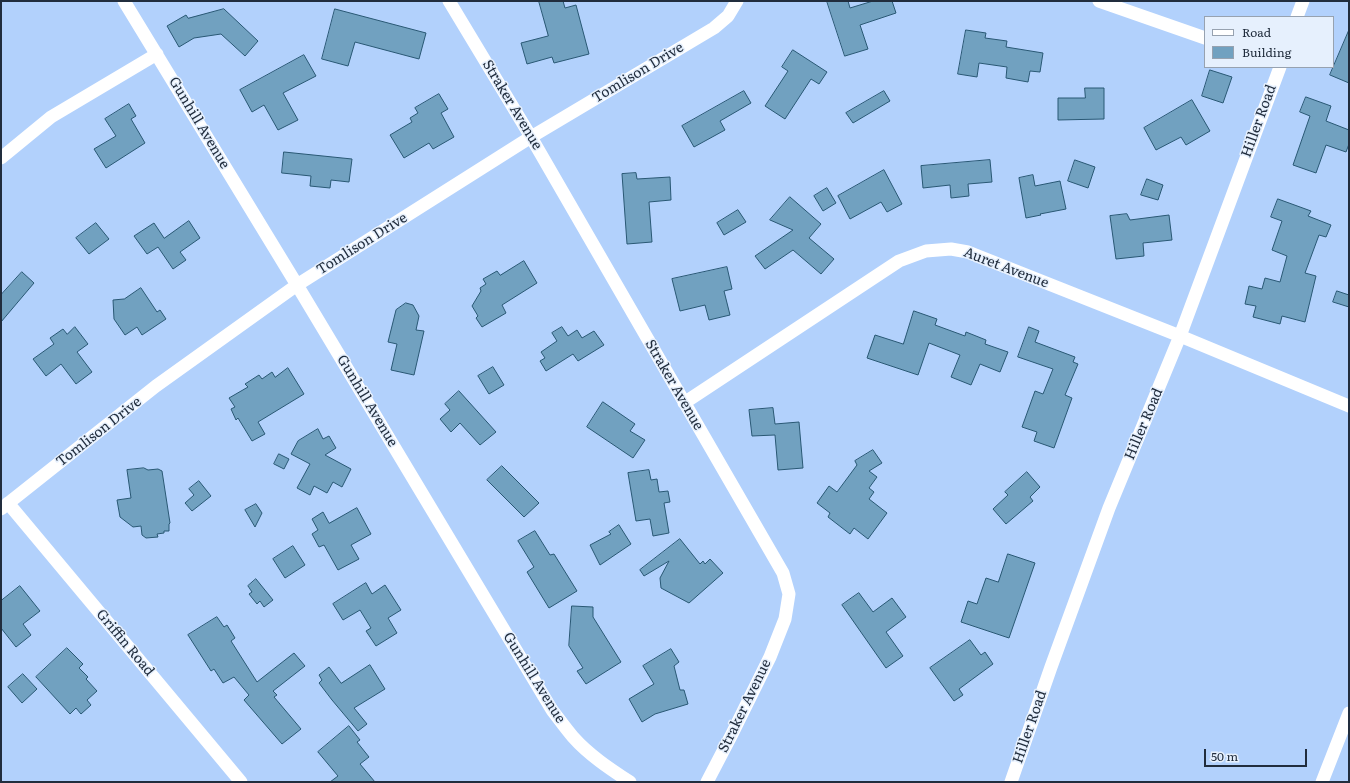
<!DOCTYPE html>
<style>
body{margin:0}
#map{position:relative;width:1350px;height:783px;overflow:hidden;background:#b2d1fc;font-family:Literata,serif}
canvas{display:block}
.frame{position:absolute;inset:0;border:2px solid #212d3d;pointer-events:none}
.legend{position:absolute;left:1204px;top:16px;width:130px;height:52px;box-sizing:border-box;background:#e6f0fd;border:1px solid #97a2b0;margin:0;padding:5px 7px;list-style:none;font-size:12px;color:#212d3d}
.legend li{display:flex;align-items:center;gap:8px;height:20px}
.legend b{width:20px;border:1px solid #97a2b0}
.scale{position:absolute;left:1204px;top:749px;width:103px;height:18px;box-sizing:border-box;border:2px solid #212d3d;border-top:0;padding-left:5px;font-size:12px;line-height:14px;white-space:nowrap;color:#212d3d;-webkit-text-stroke:3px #e6f0fd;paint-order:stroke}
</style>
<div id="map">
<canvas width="1350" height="783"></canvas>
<div class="frame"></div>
<ul class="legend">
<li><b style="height:5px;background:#fff"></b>Road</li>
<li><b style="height:11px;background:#71a1c0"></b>Building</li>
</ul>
<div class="scale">50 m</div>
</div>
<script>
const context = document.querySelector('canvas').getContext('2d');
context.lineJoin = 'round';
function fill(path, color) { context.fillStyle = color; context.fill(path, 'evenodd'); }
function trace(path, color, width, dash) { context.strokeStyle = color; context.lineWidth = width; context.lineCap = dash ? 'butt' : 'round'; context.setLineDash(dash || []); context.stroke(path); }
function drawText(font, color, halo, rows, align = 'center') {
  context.font = font + ' Literata,serif'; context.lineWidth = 3; context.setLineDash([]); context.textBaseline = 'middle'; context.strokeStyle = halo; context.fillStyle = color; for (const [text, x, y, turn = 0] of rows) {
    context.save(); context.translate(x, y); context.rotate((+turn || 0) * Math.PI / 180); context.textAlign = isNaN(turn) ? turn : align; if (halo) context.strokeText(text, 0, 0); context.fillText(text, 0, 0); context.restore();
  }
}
const building = new Path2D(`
 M539,1H563L565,8L576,5L589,54L554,63L552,57L527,64L521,43L548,36Z
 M827,1H848L850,8L873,1H892L896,13L860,25L868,49L845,56Z
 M224,9L258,41L245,56L221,34L194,38L179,47L167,26L186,15L188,18Z
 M335,9L426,33L419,59L355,42L348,66L322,59Z
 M966,30L986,33L985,38L1007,41L1006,47L1043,53L1040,72L1030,71L1028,82L1006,78L1007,67L979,63L977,77L958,74Z
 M1349,30V83L1330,75Z
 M793,50L827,72L819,84L811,79L785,119L765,106L788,71L782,67Z
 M304,55L316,76L283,93L298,120L278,130L264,105L252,112L240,90Z
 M1210,70L1232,77L1223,103L1202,96Z
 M1085,88H1104V119L1058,120V98H1085Z
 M744,91L751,103L720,121L725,130L694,147L682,126Z
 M884,91L890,101L853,123L846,113Z
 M439,94L448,109L441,113L454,137L433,149L429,143L404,158L390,135L412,122L410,118L418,113L415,108Z
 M1306,97L1331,106L1326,121L1349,130V144L1346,152L1326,145L1316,173L1293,165L1310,116L1300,112Z
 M1192,100L1210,131L1186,145L1181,137L1156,150L1144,128Z
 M129,104L136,116L131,119L145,143L106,168L94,149L116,136L105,119Z
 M284,152L352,159L349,182L331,180L330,188L310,186L311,176L282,173Z
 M990,160L992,182L968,184L969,196L951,198L950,185L923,188L921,166Z
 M1075,160L1095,167L1088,188L1068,181Z
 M884,170L902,204L887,212L881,202L850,219L838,196Z
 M636,173L637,179L670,177L671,200L649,202L652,242L627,244L622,174Z
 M1033,175L1035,186L1060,181L1066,209L1040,214L1041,215L1026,218L1019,178Z
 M1147,179L1163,185L1158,200L1141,195Z
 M827,188L836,203L823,211L814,196Z
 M790,197L821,224L809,238L834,259L821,274L793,250L765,269L755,256L793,230L770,220Z
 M1278,199L1311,211L1308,216L1331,225L1326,237L1319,235L1305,273L1316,276L1305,322L1282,316L1280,324L1253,317L1256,306L1245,304L1249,286L1262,289L1265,278L1280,282L1287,256L1272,250L1282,221L1271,217Z
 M738,210L746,222L724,235L717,223Z
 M1127,214L1130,220L1169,215L1172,240L1143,243L1144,256L1116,259L1110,216Z
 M189,221L200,238L180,252L186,260L173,269L158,247L147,254L134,236L154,223L164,238Z
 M96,223L109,239L89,254L76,238Z
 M524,261L537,283L502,305L506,313L482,327L476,318L478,316L472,306L481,291L480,288L486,284L483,279L497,271L500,275Z
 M727,267L732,289L724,291L730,315L709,320L705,305L680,311L672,279Z
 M22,272L34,283L1,322V295Z
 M141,288L157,312L160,310L166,319L142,335L137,327L125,335L114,319L113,300L124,299Z
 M1337,291L1349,295V307L1333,302Z
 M406,303L413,305L419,316L416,330L424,331L414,375L391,370L397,344L388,342L396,310Z
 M914,311L937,319L935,325L965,336L966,332L986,340L985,344L1008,352L1000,372L980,364L971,385L951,377L960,355L929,343L918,375L867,358L875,335L903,344Z
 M75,327L88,344L77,352L92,372L76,384L61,364L46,376L33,359L54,344L50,338L63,329L67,334Z
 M562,327L568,336L577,330L582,338L594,331L604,345L578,361L573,354L546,371L540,361L545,358L541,352L557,341L552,333Z
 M1029,327L1039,331L1035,342L1075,357L1073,362L1078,364L1065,395L1072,398L1054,448L1034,441L1037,432L1022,427L1035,391L1043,394L1053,369L1018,357Z
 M493,367L504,385L489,394L478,376Z
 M288,368L304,394L258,422L265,434L252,441L238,418L236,420L231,409L235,407L229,398L248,387L245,384L259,375L262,379L272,372L275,377Z
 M459,391L496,432L480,445L460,423L451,432L440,419L450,410L445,404Z
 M603,402L635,424L630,431L645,440L633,458L587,427Z
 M773,408L775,424L799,422L803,468L778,470L775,435L752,436L749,410Z
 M318,429L323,439L329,436L336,448L325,455L351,469L342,487L333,482L327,493L314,486L310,495L297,488L310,464L291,454L298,441Z
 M873,450L882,463L869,471L877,477L869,488L874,492L869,499L887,513L868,539L854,528L850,534L828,517L830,513L817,503L829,486L837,492L857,465L855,461Z
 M279,454L289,459L284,469L274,464Z
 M502,466L539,503L524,517L487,480Z
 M144,468L148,470L158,469L162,471L170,523L169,524V531H164V533L157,534L158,537L146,538L142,535L141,526L133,527L120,517L117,500L131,498L127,470Z
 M649,470L651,480L657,479L659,492L668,491L670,502L664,503L669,533L653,536L650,519L636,521L628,473Z
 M1027,472L1040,487L1030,497L1033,501L1006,524L993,509L1008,495L1005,492Z
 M199,481L211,496L192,511L185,503L194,495L189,489Z
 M256,504L262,513L255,527L245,510Z
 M357,508L371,534L351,545L359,559L338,570L324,545L319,547L312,534L318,530L312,519L323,512L329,523Z
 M619,525L631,544L600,565L590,545L611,534L609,532Z
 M535,531L550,555L554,554L577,591L549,608L527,572L534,567L518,541Z
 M680,539L700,564L703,561L705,564L710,559L723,573L689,603L661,588L660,578L669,561L644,576L640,570Z
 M293,546L305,565L285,578L273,559Z
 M1008,554L1035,563L1009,638L961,622L968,601L977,604L986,578L998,582Z
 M256,579L273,600L264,607L260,601L257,604L249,594L252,592L248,586Z
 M366,583L372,594L385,585L401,610L388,618L397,633L376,646L366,631L371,628L360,610L343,620L333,604Z
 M20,586L40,611L23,624L31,635L16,647L1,628V601Z
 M859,593L873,612L892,598L906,617L886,632L903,656L886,668L842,605Z
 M572,606L593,607V617L621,662L586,684L577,671L583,668L569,646Z
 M217,617L224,627L227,625L235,638L231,641L257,682L294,653L305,666L273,691L277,695L274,697L301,729L282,744L244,700L249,695L234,677L223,683L214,669L211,671L188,635Z
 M970,640L981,655L985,652L993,664L959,689L963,695L954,701L930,668Z
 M67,648L83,664L79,668L88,677L86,679L97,691L87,700L91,705L81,714L76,708L70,714L36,677Z
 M671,649L679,662L674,666L680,690H684L688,704L655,714L642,722L629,699L654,684L643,666Z
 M370,665L385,689L354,708L367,724L358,731L332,700L319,683L322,680L319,675L329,667L341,683Z
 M23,674L37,689L22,703L8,687Z
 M349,726L360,740L357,742L369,757L360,764L375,782H330L338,776L318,752Z`);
fill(building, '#71a1c0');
trace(building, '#295874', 1);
trace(new Path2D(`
 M124,1L297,285L552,710C559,719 566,729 573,737C589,755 610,769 630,782
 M449,1L531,137L783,573L789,594L785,619L770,657L732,734L707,782
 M1099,1L1205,38
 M1297,17L1303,1
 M1,158L51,117L157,54
 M684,403L899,261L926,251L951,249L968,252L1180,336L1349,406
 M8,503L241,782
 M1,509L156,386L297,285L531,137L714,28L728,16L737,1
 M1011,782L1051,667L1109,508L1180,336L1280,67
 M1322,782L1349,713`), '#fff', 13);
drawText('14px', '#212d3d', '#e6f0fd', [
 ["Tomlison Drive",638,73,-31],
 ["Straker Avenue",512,105,59],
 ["Hiller Road",1259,121,-70],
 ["Gunhill Avenue",199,123,59],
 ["Tomlison Drive",362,244,-32],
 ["Auret Avenue",1006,268,21],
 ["Straker Avenue",674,385,60],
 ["Gunhill Avenue",367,401,59],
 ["Hiller Road",1144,424,-67],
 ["Tomlison Drive",99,432,-38],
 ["Griffin Road",125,643,50],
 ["Gunhill Avenue",534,678,58],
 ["Straker Avenue",745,706,-64],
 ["Hiller Road",1030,727,-71]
]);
</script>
